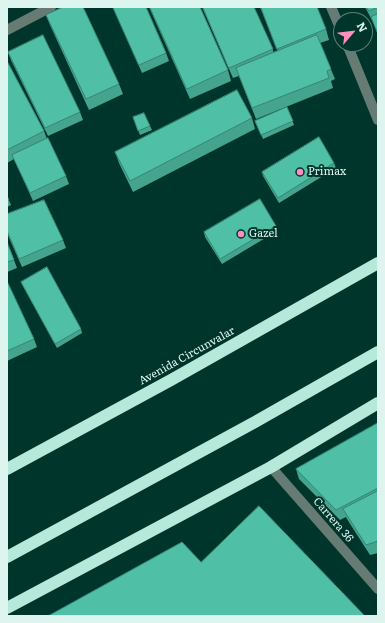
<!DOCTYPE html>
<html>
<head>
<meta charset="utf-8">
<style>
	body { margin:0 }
	#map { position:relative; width:385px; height:623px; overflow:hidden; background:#00352b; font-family:Literata,serif }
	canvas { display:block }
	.frame { position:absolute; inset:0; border:8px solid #ddf5ee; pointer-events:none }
	.north { position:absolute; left:333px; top:12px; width:40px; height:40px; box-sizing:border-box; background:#00352b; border:1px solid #588279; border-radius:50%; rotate:62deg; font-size:11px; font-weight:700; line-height:16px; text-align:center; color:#ddf5ee }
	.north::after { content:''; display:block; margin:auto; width:14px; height:18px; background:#fe8ebc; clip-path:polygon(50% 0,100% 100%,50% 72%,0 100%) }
</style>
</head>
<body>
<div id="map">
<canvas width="385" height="623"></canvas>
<div class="frame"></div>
<div class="north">N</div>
</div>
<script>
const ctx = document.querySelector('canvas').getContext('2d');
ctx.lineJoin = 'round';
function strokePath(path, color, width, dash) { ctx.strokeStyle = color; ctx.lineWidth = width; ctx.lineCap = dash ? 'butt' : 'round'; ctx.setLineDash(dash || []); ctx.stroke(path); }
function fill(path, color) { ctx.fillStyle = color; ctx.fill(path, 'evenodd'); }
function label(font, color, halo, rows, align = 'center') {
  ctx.font = font + ' Literata,serif'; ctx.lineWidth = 4; ctx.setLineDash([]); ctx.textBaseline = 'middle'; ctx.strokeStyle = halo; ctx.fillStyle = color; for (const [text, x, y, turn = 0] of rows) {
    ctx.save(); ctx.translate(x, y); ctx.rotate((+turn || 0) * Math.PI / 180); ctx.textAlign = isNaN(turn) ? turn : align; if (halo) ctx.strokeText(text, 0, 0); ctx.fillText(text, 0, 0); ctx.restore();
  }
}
const minor = new Path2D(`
	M331 7 341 30
	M7 30 51 7
	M347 44 378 120
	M271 467 378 589`);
const highway = new Path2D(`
	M7 469 171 380 378 263
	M7 557 255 422 378 352
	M7 608 271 467 378 403`);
const wall = new Path2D(`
	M113 7H146L166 53 169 61 142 73Z
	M149 7H200L228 70 231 81 190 99Z
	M202 7H254L274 53 278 51 260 7 326 29 329 40 320 43 335 79 331 81 333 88 256 119 239 76 233 78Z
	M365 7H378V35L373 22Z
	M46 15 119 84 123 94 89 110 50 25Z
	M8 52 80 112 83 120 48 136 11 60Z
	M7 61 44 131 47 139 66 176 69 184 33 201 14 159 7 163Z
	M287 107 294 125 263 139 255 121Z
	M133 117 150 126 152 130 140 135Z
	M252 118 255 129 133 192 119 163 115 152Z
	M334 163 336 168 279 203 263 176 262 172Z
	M7 196 11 205 7 207Z
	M7 214 63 240 66 248 22 267 7 233Z
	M276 226 277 231 222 264 205 237 204 232Z
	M7 242 17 268 7 272Z
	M7 281 34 339 37 347 7 361Z
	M21 282 81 329 82 333 57 348 23 286Z
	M378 423V553L370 555 347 519 346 517 340 520 299 479 296 469Z`);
const building = new Path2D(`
	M63 7H83L119 84 86 99 46 15Z
	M113 7H146L166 53 139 65Z
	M150 7H200L228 70 187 89Z
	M203 7H254L273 49 229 68Z
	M261 7H317L326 29 277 49Z
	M367 7H378L369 11Z
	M378 14V34L371 17Z
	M43 35 80 112 45 128 8 52Z
	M317 35 331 69 327 71 329 78 252 108 236 68Z
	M7 61 44 131 7 150Z
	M237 90 252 118 130 181 115 152Z
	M287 107 293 121 261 135 255 121Z
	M144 113 150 126 138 131 133 117Z
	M319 137 334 163 278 198 262 172Z
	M48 138 66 176 30 193 12 155Z
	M7 196 9 200 7 201Z
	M260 199 276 226 220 259 204 232Z
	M44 200 63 240 19 259 7 231V214Z
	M7 242 14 260 7 262Z
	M47 267 81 329 55 344 21 282Z
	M7 281 34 339 7 351Z
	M378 423V488L336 510 296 469Z
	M378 491V541L366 545 343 509Z
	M259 506 365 616H48L182 542 201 562Z`);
const markers = [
	[300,172,4,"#fe8ebc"],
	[241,234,4,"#fe8ebc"]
];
const poiNames = [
	["Primax",308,172],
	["Gazel",249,234]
];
const streetNames = [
	["Avenida Circunvalar",187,356,-29],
	["Carrera 36",333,520,49]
];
strokePath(minor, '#677b75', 10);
strokePath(highway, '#b7e9da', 12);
fill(wall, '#44a48e');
fill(building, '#4fbfa5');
strokePath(building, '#378674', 1);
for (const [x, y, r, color] of markers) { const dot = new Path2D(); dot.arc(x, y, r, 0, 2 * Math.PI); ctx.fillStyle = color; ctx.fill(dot); strokePath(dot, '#00352b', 1.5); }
label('11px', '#ddf5ee', '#00352b', poiNames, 'left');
label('11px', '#ddf5ee', '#00352b', streetNames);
</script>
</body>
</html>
